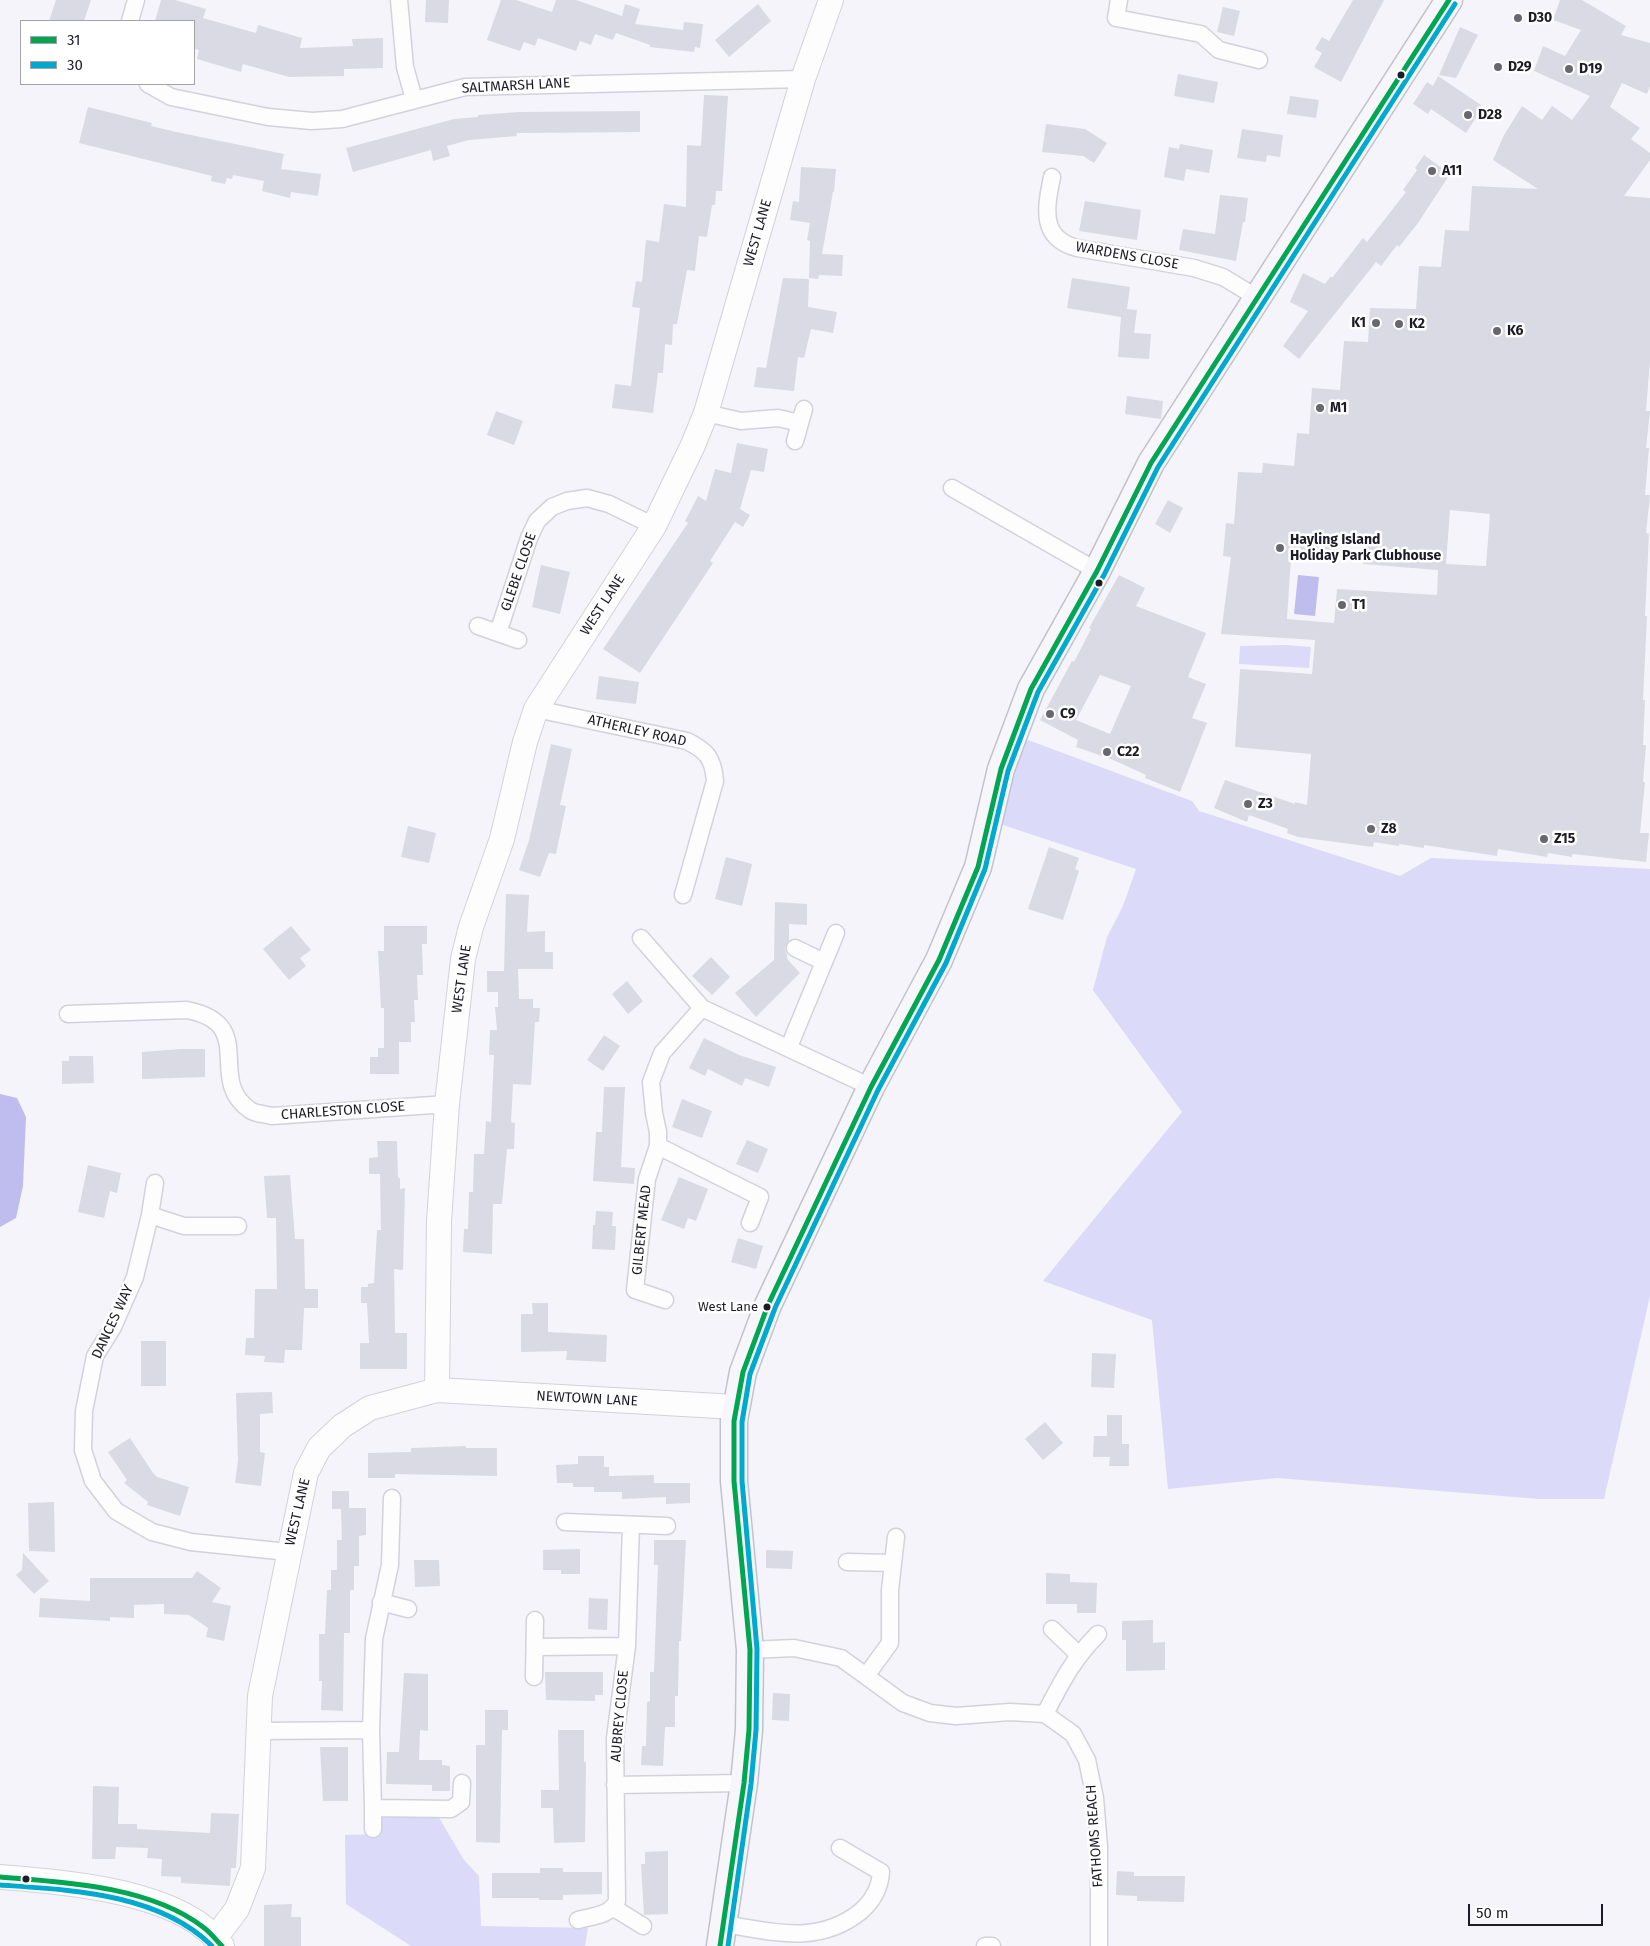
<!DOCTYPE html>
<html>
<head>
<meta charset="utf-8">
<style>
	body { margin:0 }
	#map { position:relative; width:1650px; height:1946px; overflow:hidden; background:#f4f4fa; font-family:"Fira Sans",sans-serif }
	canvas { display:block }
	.legend { position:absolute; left:20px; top:20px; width:175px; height:65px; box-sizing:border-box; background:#fff; border:1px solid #a4a4a9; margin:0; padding:6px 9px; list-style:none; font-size:15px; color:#1c1b27 }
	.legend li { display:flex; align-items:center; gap:10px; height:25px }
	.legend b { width:25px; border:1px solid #a4a4a9 }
	.scale { position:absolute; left:1468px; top:1904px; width:135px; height:22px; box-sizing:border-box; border:2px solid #1c1b27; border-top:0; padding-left:6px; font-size:15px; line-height:18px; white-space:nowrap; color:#1c1b27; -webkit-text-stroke:4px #fff; paint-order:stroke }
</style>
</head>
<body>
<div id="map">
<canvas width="1650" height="1946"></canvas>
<ul class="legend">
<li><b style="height:6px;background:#00a651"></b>31</li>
<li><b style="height:6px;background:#00a9ce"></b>30</li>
</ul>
<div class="scale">50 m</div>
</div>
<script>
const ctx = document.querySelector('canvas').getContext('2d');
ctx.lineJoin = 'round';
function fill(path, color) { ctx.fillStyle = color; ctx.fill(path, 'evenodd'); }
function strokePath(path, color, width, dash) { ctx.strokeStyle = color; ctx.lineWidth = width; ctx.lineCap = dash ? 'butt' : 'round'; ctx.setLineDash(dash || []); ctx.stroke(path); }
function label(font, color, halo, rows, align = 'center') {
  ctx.font = font + ' "Fira Sans",sans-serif'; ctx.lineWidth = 5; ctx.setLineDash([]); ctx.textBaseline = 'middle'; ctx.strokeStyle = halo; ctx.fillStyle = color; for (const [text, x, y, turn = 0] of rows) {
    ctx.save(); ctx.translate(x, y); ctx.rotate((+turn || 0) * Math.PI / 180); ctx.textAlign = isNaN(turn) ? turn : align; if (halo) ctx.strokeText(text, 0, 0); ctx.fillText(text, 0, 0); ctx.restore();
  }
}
const green = new Path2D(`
	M1285 645 1311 647 1309 668 1239 664 1240 646Z
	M1020 737 1192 801 1199 811 1400 876 1431 858 1650 869V1296L1604 1499H1540L1277 1478 1168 1489 1152 1320 1043 1281 1182 1112 1093 990 1107 937 1123 906 1136 869 1000 824Z
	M381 1816H438L464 1860 479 1876 481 1926 588 1928 585 1946H411L346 1904 345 1835 376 1834Z`);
const water = new Path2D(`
	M1298 575 1319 577 1315 616 1294 614Z
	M0 1094 17 1098 26 1117 23 1186 16 1218 0 1227Z`);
const building = new Path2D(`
	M56 0H91L84 21H49Z
	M161 0H175L206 9 203 18 256 33 258 25 302 38 300 48 353 46 352 39 383 38V68L344 69V76L289 77 243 64 241 72 197 59 199 50 194 49V21H155Z
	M426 0H449L448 23 425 22Z
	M501 0H516L552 12 556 0H576L622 16 625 4 640 9 635 24 683 30 684 22 703 24 700 48 695 47 694 52 650 47V45L616 33 613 40 595 34 591 45 580 41 576 51 538 38 535 46 524 42 520 51 487 40Z
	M1353 0H1384L1341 82 1314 67 1322 53 1315 49 1322 37 1329 41Z
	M1560 0H1582L1626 26 1621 35 1650 43V86L1647 94 1622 83 1610 107 1640 128 1631 139 1650 153V160L1624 196 1650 198V361L1646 411H1650L1646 448H1649L1645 495H1650L1646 533 1649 534 1645 616H1647L1643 700H1645L1643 745H1646L1643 782H1645L1640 833H1649L1646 862 1572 854V857L1548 853 1547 857 1498 849 1497 856 1424 845V848L1399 844V846L1374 842 1373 847 1298 837 1287 833 1288 829 1249 815 1247 822 1214 808 1225 780 1295 804V802L1307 805 1311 754 1235 747 1240 669 1312 674 1315 640 1221 634 1231 557 1223 556 1226 523 1234 524 1238 472 1262 473 1263 463 1294 466 1297 433 1309 434 1312 388 1340 390 1344 341 1368 342 1370 308 1416 309 1419 266 1441 267 1445 230 1469 231 1472 186 1538 189 1493 160 1504 135 1522 106 1542 120 1552 106 1572 120 1590 96 1534 71 1543 46 1565 56 1581 30 1553 20ZM1450 510 1490 514 1486 566 1446 564ZM1336 538 1366 540 1363 564 1438 570 1437 595 1337 589 1334 623 1287 619 1291 558 1334 561Z
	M758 4 771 21 729 57 715 40Z
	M1223 7 1240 11 1234 36 1217 32Z
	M1460 27 1478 35 1456 78 1439 75Z
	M1178 74 1218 82 1214 103 1174 96Z
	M1438 76 1481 105V110L1466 133 1431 109 1428 114 1413 104 1427 82 1433 86Z
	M704 95 728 96 722 191H716L715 205H712L707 237 699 236 695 271 687 270 677 324H673L672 345 665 344 663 373H658L653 413 612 408 615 384 631 386 640 308 632 307 636 281 642 282 646 240 659 242 664 204 686 207 687 145 701 146Z
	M1290 96 1319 100 1316 118 1287 114Z
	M88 107 152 123 151 126 176 132 284 154 281 169 321 174 318 196 291 192 290 198 262 191 264 181 233 175 232 179 227 178 225 184 211 181 212 176 79 143Z
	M640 111V132L516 133 517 136 469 140 447 146 450 156 433 161 431 150 353 172 346 148 454 119 478 117V115L519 112Z
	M1046 124 1085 129 1107 143 1094 163 1083 156 1042 152Z
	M1242 129 1283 135 1280 157 1267 155 1266 162 1237 158Z
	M1180 144 1213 150 1209 173 1186 169 1184 181 1164 177 1169 147 1179 149Z
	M1424 155 1450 174 1418 223 1399 247 1397 245 1381 266 1376 262 1299 359 1283 346 1308 311 1290 302 1303 273 1325 284 1331 276 1332 278 1363 238 1367 242 1406 192 1403 190 1417 170 1415 168Z
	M801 167 836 169 834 192H833L822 254 843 255 842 276 819 275 818 279 809 278 810 241 807 240 810 223 790 220 793 201 799 202Z
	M1220 195 1248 198 1245 222H1243L1236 261 1179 250 1183 229 1215 234Z
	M1085 201 1141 210 1137 240 1079 231Z
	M783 278 809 279 808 307 837 312 833 333 811 329 804 358 798 357 794 391 754 387 757 367 766 368Z
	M1072 278 1130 287 1127 309 1137 310 1134 333 1151 334 1149 359 1118 357 1121 317 1067 308Z
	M1127 396 1163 401 1161 419 1125 414Z
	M496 411 523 421 514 445 487 435Z
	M737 443 768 449 764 472 751 470 740 509 750 515 743 527 735 522 710 561 713 563 640 673 603 649 688 523 685 521 698 496 706 501 715 469 731 473Z
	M1168 500 1183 508 1170 533 1155 524Z
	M541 565 570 572 560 614 532 607Z
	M1119 575 1145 588 1136 606 1206 633 1188 677 1206 684 1192 718 1207 723 1180 792 1145 778 1146 775 1111 759 1076 747 1078 740 1040 720 1072 661 1074 662 1091 629 1089 628ZM1100 675 1131 686 1110 734 1076 720Z
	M599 676 639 682 636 704 596 699Z
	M551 744 572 749 560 805 566 806 556 854 549 853 540 877 519 870 529 840Z
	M408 826 436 833 429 863 401 857Z
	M1049 847 1079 858 1075 869 1079 871 1063 920 1028 909Z
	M726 857 752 864 742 906 715 899Z
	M506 894 529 895 527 932 545 931V952H553V969H518L519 999H533V1008H540L539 1022H535L531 1085 513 1084 511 1122 515 1123 514 1149H507L502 1204H493L492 1254 463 1252 464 1229H468L469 1192H473L474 1154H484L486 1121 491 1122 494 1055H489L490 1030H497L495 1007H498V992H487V971H504Z
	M775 902 807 904V925L789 924V940L785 948 788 960 800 973 756 1017 735 993 774 960Z
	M291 926 311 950 300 958 306 966 289 980 263 949Z
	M384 926H427V944H422L423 975H417L418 1000H414L415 1022H411V1042H399V1074H370V1057H378V1048H384V1008H381L378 951H384Z
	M711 957 730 977 712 995 692 976Z
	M627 981 643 1001 628 1014 612 994Z
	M604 1035 620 1046 603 1071 587 1060Z
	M704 1038 739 1055 776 1067 769 1087 745 1078 742 1086 708 1069 705 1076 689 1068Z
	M181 1049H205V1077L142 1079V1052Z
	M69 1056H93L94 1083 62 1084V1061H69Z
	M604 1087H625L621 1167 635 1168 634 1184 593 1181 596 1132H602Z
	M682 1099 712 1111 702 1138 672 1127Z
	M747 1140 768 1149 758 1173 736 1164Z
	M377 1141H397L398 1178H400V1189L405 1188 403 1270 394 1269 395 1333H407V1369H360V1343H369L367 1303H361V1287H368V1284L374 1283 377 1230H381L380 1174H369V1158L378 1157Z
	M88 1165 121 1173 117 1193 110 1191 104 1218 78 1212Z
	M290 1175 295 1239H304L305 1289H318V1308H304L302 1350H285L284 1363 264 1362 265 1356 245 1355 246 1338H254L255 1289H277L276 1218H267L264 1176Z
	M679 1177 708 1189 696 1221 688 1218 684 1229 661 1220Z
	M596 1211 613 1212 612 1226H616L615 1250 592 1249 593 1225H595Z
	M738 1238 763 1246 756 1269 731 1262Z
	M532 1303H548V1332L607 1335 606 1362 566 1360 567 1351 521 1352V1314H533Z
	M141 1341H166V1386H141Z
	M1092 1353 1116 1354 1114 1388 1091 1387Z
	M272 1392 273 1413 260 1414V1452L265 1453 261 1486 235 1483 238 1460 236 1393Z
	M1107 1415H1122V1444H1129V1466H1109L1110 1457H1093L1094 1436H1107Z
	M1045 1422 1063 1443 1043 1460 1025 1439Z
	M130 1438 153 1473 157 1477 189 1487 180 1516 147 1505 148 1502 124 1483 127 1480 108 1452Z
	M466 1446V1448H497V1476L395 1474V1478H368V1453L411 1452V1448Z
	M578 1456H604V1467H609V1476L654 1475V1483H690V1503L666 1504V1497L622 1499V1492H594V1487H573V1483H557L556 1465 578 1464Z
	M332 1491H349V1508H366V1535L359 1536V1566H354V1590H350V1633H344L343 1711 321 1710 322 1681H319V1634H325L327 1590H331V1570H337V1540H342L341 1509H332Z
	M54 1502 55 1552 29 1551 28 1503Z
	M654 1540H686L681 1641H679L678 1696H675V1727H665L663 1766 641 1765 642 1746H646L647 1702 650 1701V1672H654L658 1565H654Z
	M580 1549V1574H561V1570H543V1550Z
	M766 1550 793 1551 792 1569 766 1568Z
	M23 1553 49 1581 34 1594 16 1575 22 1570Z
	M414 1560H439L440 1586 415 1587Z
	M197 1571 221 1588 212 1602 231 1606 224 1641 206 1637 208 1628 189 1615 164 1614V1604L134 1605V1618L110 1617V1621L39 1617 40 1598 90 1601V1578H192Z
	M1046 1573 1070 1574V1582L1097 1583 1096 1613H1077V1604H1046Z
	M589 1598 608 1599 607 1630 588 1629Z
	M1153 1620V1643L1165 1642V1670L1126 1671V1640H1122V1621Z
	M545 1672H603V1695H595V1701L546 1700Z
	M404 1673 428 1674V1731L420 1730 419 1760H442V1765L450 1766V1791H432V1785L386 1784 387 1752H399Z
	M773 1693 790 1694 789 1721 772 1720Z
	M485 1710H508V1730H502L500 1843 476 1842V1745H485Z
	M558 1730H584V1762H586L585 1842 554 1843 553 1808H541V1790H559Z
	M320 1747H348V1801H323Z
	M93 1786 119 1787 118 1824H137V1829L210 1833 211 1813 239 1814 236 1868H231L230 1886 181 1883V1877L161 1876 162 1859 147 1858 148 1848 116 1847 115 1859H92Z
	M668 1851V1914L644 1915 641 1864H645V1852Z
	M540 1868H563V1872H602V1894L563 1895V1900H539V1898H492V1873H540Z
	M1117 1871 1134 1872V1876H1185L1184 1902 1137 1901V1896L1116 1895Z
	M292 1904 291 1917H301V1946H264V1905Z`);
const street = new Path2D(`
	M399 0 405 67 414 99
	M1119 0 1116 18 1201 34 1219 50 1259 60
	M130 21 136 0
	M148 84 171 97 268 117 312 121 342 119 465 87 803 79
	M1052 177C1046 207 1039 238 1077 248L1194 268 1223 277 1256 297
	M706 413 741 421 778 418 800 423
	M795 441 804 409
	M952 488 1097 571
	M478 626 518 640
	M498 633 529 538 537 521 552 507 567 501 587 498 609 504 654 526
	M536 709 687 741C707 751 713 758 715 781L683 895
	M641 938 702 1008 871 1087
	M795 948 824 962
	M68 1014 187 1010C259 1024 205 1079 250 1110 255 1114 265 1114 272 1116L447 1104
	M789 1047 836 933
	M658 1146 760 1197 750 1223
	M150 1215 155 1183
	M238 1226H184L150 1215 135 1277 113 1327 95 1356 84 1411 83 1450 93 1481 116 1511 152 1532 191 1542 288 1552
	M665 1300 635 1290 647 1179 658 1146V1132L654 1113 651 1082 662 1053 702 1008
	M392 1498 390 1565 374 1639 371 1730 373 1808 451 1809 461 1802 462 1783
	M565 1522 667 1526
	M847 1562 893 1563
	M381 1602 408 1609
	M1052 1629 1078 1654
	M535 1647 627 1646
	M750 1650 794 1648 841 1658 903 1703 930 1713 956 1716 1010 1712 1045 1714 1073 1734 1087 1760 1095 1798 1099 1847V1946
	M866 1676 890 1643V1590L896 1537
	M534 1677 535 1620
	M1045 1714C1061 1683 1073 1659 1098 1634
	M259 1731 371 1730
	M615 1785 744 1783
	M373 1808V1829
	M614 1908 643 1926
	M578 1920C592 1916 610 1916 617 1901L615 1738 627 1646 631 1526
	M723 1924C772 1931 817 1946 860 1912 873 1901 880 1888 881 1872L840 1848
	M985 1946H992`);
const secondary = new Path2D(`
	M437 1390 439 1221 447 1104 463 959 471 927 502 839 525 742 536 709 654 526 693 445 706 413 803 79 831 0
	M0 1877C63 1882 182 1890 222 1946
	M216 1937 237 1909 253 1868 260 1696 306 1473 319 1448 342 1426 370 1408 437 1390 736 1407`);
const primary = new Path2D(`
	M720 1946 744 1783 749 1730 750 1650 734 1481V1421L743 1372 768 1305 871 1087 939 960 978 867 1001 769 1031 689 1097 571 1151 463 1449 0`);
const bus1 = new Path2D(`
	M0 1877C64 1882 150 1886 203 1927 210 1932 216 1940 222 1946
	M720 1946 744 1783 749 1730 750 1650 734 1481V1421L743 1372 768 1305 871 1087 939 960 978 867 1001 769 1031 689 1097 571 1151 463 1449 0`);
const bus2 = new Path2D(`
	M0 1885C70 1890 159 1893 212 1946
	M728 1946 751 1784 756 1730 757 1649 742 1481V1422L750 1374 775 1308 878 1090 946 963 985 869 1008 771 1038 692 1104 575 1158 467 1455 4`);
const markers = [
	[1518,18,5,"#686771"],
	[1498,67,5,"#686771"],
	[1569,69,5,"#686771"],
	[1401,75,4.5,"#1c1b27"],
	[1468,115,5,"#686771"],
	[1432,171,5,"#686771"],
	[1376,323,5,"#686771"],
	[1399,324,5,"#686771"],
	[1497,331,5,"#686771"],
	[1320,408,5,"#686771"],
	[1280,548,5,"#686771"],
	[1099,583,4.5,"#1c1b27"],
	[1342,605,5,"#686771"],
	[1050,714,5,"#686771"],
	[1107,752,5,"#686771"],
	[1248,804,5,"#686771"],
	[1371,829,5,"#686771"],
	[1544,839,5,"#686771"],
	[767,1307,4.5,"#1c1b27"],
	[26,1879,4.5,"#1c1b27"]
];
const busNames = [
	["West Lane",758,1307]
];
const poiNames = [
	["D30",1528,18],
	["D29",1508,67],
	["D19",1579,69],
	["D28",1478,115],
	["A11",1442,171],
	["K1",1366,323,"right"],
	["K2",1409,324],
	["K6",1507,331],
	["M1",1330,408],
	["Hayling Island",1290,540],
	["Holiday Park Clubhouse",1290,556],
	["T1",1352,605],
	["C9",1060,714],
	["C22",1117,752],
	["Z3",1258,804],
	["Z8",1381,829],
	["Z15",1554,839]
];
const streetNames = [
	["SALTMARSH LANE",516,86,-3],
	["WEST LANE",758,233,-74],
	["WARDENS CLOSE",1127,256,10],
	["GLEBE CLOSE",519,572,-71],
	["WEST LANE",603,605,-57],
	["ATHERLEY ROAD",637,731,13],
	["WEST LANE",462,979,-82],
	["CHARLESTON CLOSE",343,1111,-4],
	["GILBERT MEAD",642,1230,-84],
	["DANCES WAY",113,1322,-65],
	["NEWTOWN LANE",587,1399,3],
	["WEST LANE",298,1512,-77],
	["AUBREY CLOSE",620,1716,-85],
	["FATHOMS REACH",1095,1836,-94]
];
fill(green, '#dbdaf9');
fill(water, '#bebded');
fill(building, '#dadae4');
strokePath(street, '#d2d2dc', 19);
strokePath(secondary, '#d2d2dc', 26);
strokePath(primary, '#c2c2cc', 29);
strokePath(street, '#fdfdfe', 16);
strokePath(secondary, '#fdfdfe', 24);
strokePath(primary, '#f6f6fb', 26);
strokePath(bus1, '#00a651', 5);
strokePath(bus2, '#00a9ce', 5);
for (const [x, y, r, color] of markers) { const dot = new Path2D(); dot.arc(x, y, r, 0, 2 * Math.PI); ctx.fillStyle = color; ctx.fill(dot); strokePath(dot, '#fff', 2); }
label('13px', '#1c1b27', '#fff', busNames, 'right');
label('bold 14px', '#1c1b27', '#fff', poiNames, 'left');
label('14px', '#1c1b27', '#fff', streetNames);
</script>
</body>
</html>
